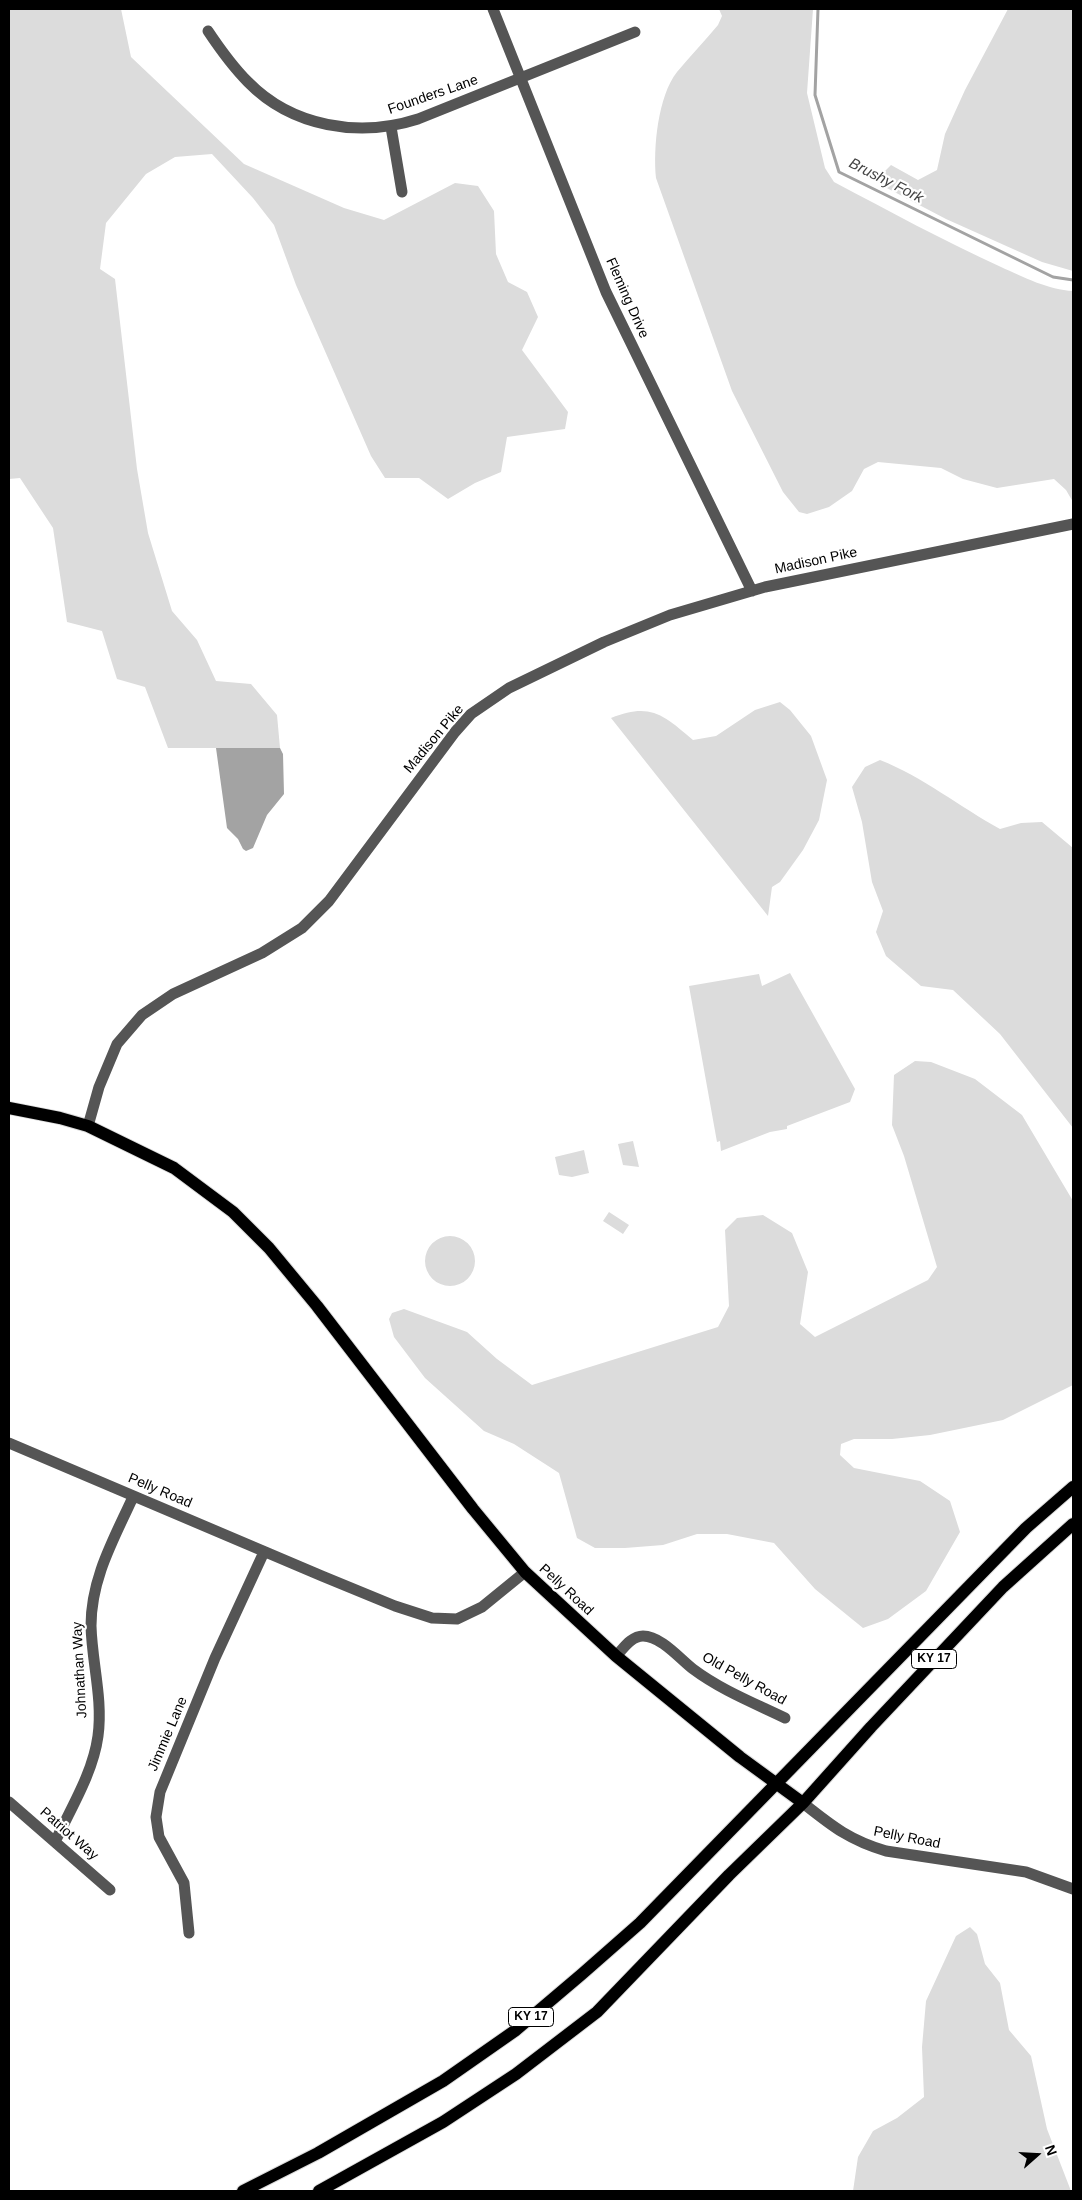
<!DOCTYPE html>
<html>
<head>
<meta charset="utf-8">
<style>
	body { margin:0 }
	#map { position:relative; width:1082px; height:2200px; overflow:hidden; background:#fff; font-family:Helvetica,sans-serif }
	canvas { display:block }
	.frame { position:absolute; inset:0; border:10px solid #000; pointer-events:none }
	.north { position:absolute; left:1012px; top:2130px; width:50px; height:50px; -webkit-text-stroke:4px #fff; paint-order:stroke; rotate:71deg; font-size:14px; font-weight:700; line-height:20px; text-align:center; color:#000 }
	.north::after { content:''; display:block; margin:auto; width:18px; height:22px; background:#000; clip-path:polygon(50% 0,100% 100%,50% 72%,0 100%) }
</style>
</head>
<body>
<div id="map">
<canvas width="1082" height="2200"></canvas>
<div class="frame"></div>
<div class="north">N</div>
</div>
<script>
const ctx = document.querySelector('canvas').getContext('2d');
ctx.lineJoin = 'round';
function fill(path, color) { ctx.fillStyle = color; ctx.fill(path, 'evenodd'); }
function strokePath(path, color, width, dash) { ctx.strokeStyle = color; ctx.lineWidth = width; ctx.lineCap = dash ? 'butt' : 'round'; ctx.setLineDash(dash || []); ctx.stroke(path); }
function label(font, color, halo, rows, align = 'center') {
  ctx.font = font + ' Helvetica,sans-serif'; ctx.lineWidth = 4.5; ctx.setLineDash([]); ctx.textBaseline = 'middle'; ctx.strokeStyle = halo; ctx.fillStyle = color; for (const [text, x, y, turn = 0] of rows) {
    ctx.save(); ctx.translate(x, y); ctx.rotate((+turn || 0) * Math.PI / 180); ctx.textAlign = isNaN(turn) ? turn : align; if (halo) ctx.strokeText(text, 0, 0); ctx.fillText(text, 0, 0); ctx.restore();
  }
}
const green = new Path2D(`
	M9 9H121L131 57 244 164 344 208 384 220 455 183 478 186 494 211 496 254 508 282 527 292 538 317 522 350 568 412 565 429 507 437 501 472 475 483 448 499 419 478H385L371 456 296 285 274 225 253 198 212 154 175 157 146 174 106 223 100 269 115 279 137 469 148 533 172 611 197 640 216 681 251 684 277 715 280 748H168L145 687 117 679 102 631 67 622 53 528 20 478 9 479Z
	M719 9H813L807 93 825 168 834 182C889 211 944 241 1001 267 1023 277 1049 290 1073 291V502L1066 490 1054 479 997 488 963 479 941 468 878 462 864 469 852 491 829 507 807 514 799 512 783 492 732 391 656 178C653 148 658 96 677 72 690 56 705 41 718 25L722 16Z
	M1008 9H1073V271L1042 262 946 219 883 186 879 177 891 165 918 180 937 170 945 134 965 90Z
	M780 702 790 710 811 736 827 780 819 820 803 850 780 882 772 887 768 916 611 718C650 702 664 715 693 740L716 736 755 710Z
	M880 760C923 777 960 807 1000 829L1021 823 1042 822 1073 848V1128L1000 1034 953 990 921 986 886 956 876 932 883 911 872 882 862 822 852 787 865 767Z
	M790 973 855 1089 850 1102 787 1126V1129L770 1132 721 1151 720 1141 717 1142 689 986 759 974 762 986Z
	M915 1061 931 1062 975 1079 1022 1115 1073 1201V1385L1003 1420 930 1435 892 1439H854L841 1444 840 1455 854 1468 920 1481 950 1501 960 1532 926 1591 888 1619 863 1628 815 1589 774 1543 727 1534H697L663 1545 625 1548H595L577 1538 559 1473 514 1444 484 1431 425 1378 394 1337 389 1319 392 1313 404 1309 467 1332 497 1359 532 1385 718 1327 729 1306 725 1230 737 1218 763 1215 792 1233 808 1272 800 1324 815 1337 928 1280 937 1267 904 1156 892 1125 894 1075Z
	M633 1141 639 1167 623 1165 618 1144Z
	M584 1150 589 1173 572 1177 559 1175 555 1157Z
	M609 1212 629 1225 623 1234 603 1221Z
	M425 1261a25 25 0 1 1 50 0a25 25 0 1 1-50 0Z
	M970 1927 977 1934 985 1964 1000 1983 1009 2030 1031 2056 1047 2129 1071 2191H853L858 2157 873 2131 897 2118 924 2097 922 2047 926 2001 956 1936Z`);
const water = new Path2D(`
	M216 748H280L283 754 284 794 267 815 253 848 246 851 243 849 238 839 227 828Z`);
const stream = new Path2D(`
	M818 9 815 95 839 172 1053 277 1073 280`);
const minor = new Path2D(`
	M493 9 606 292 752 591
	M208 31C220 49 232 66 248 82 292 127 359 138 418 119L635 32
	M391 127 402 192
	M88 1126 99 1087 117 1044 142 1015 173 994 262 953 302 928 329 901 455 732 471 714 509 688 604 642 670 615 765 587 1073 524
	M9 1443 322 1576 395 1606 432 1618 457 1619 482 1607 525 1572
	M616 1656C623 1649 631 1636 643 1636 661 1636 680 1659 693 1669 721 1690 754 1703 785 1718
	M9 1802 110 1890
	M803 1803C832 1826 849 1840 886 1851L1026 1872 1073 1889
	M55 1842C71 1808 93 1773 98 1736 103 1699 92 1663 91 1626 91 1578 114 1539 133 1497
	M189 1933 184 1883 159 1837 156 1817 160 1792 215 1658 264 1552`);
const major = new Path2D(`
	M9 1108 60 1118 88 1126 174 1168 233 1212 269 1248 317 1306 473 1509 525 1572 616 1656 740 1757 803 1803
	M243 2191 318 2153 443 2081 516 2030 582 1974 640 1923 1026 1528 1073 1487
	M319 2191 443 2122 516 2074 597 2012 729 1875 803 1803 871 1727 1003 1587 1073 1524`);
const shields = [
	[934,1659,45],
	[531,2017,45]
];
const shieldNames = [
	["KY 17",934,1659],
	["KY 17",531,2017]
];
const streetNames = [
	["Founders Lane",433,95,-19],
	["Fleming Drive",627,298,66],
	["Madison Pike",816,561,-12],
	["Madison Pike",434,739,-50],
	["Pelly Road",160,1491,23],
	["Pelly Road",566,1590,43],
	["Johnathan Way",80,1670,-93],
	["Old Pelly Road",744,1679,29],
	["Jimmie Lane",168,1734,-67],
	["Patriot Way",69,1834,41],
	["Pelly Road",907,1838,11]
];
const waterNames = [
	["Brushy Fork",886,181,27]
];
fill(green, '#dcdcdc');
fill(water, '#a3a3a3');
strokePath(stream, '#a3a3a3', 3);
strokePath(major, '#dbdbdb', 14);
strokePath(minor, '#555', 11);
strokePath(major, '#000', 12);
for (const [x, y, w] of shields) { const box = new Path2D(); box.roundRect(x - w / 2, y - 9.5, w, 19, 4); ctx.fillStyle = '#fff'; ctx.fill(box); strokePath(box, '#000', 1); }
label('bold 12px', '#000', null, shieldNames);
label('14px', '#000', '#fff', streetNames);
label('italic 15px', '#444', '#fff', waterNames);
</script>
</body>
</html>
